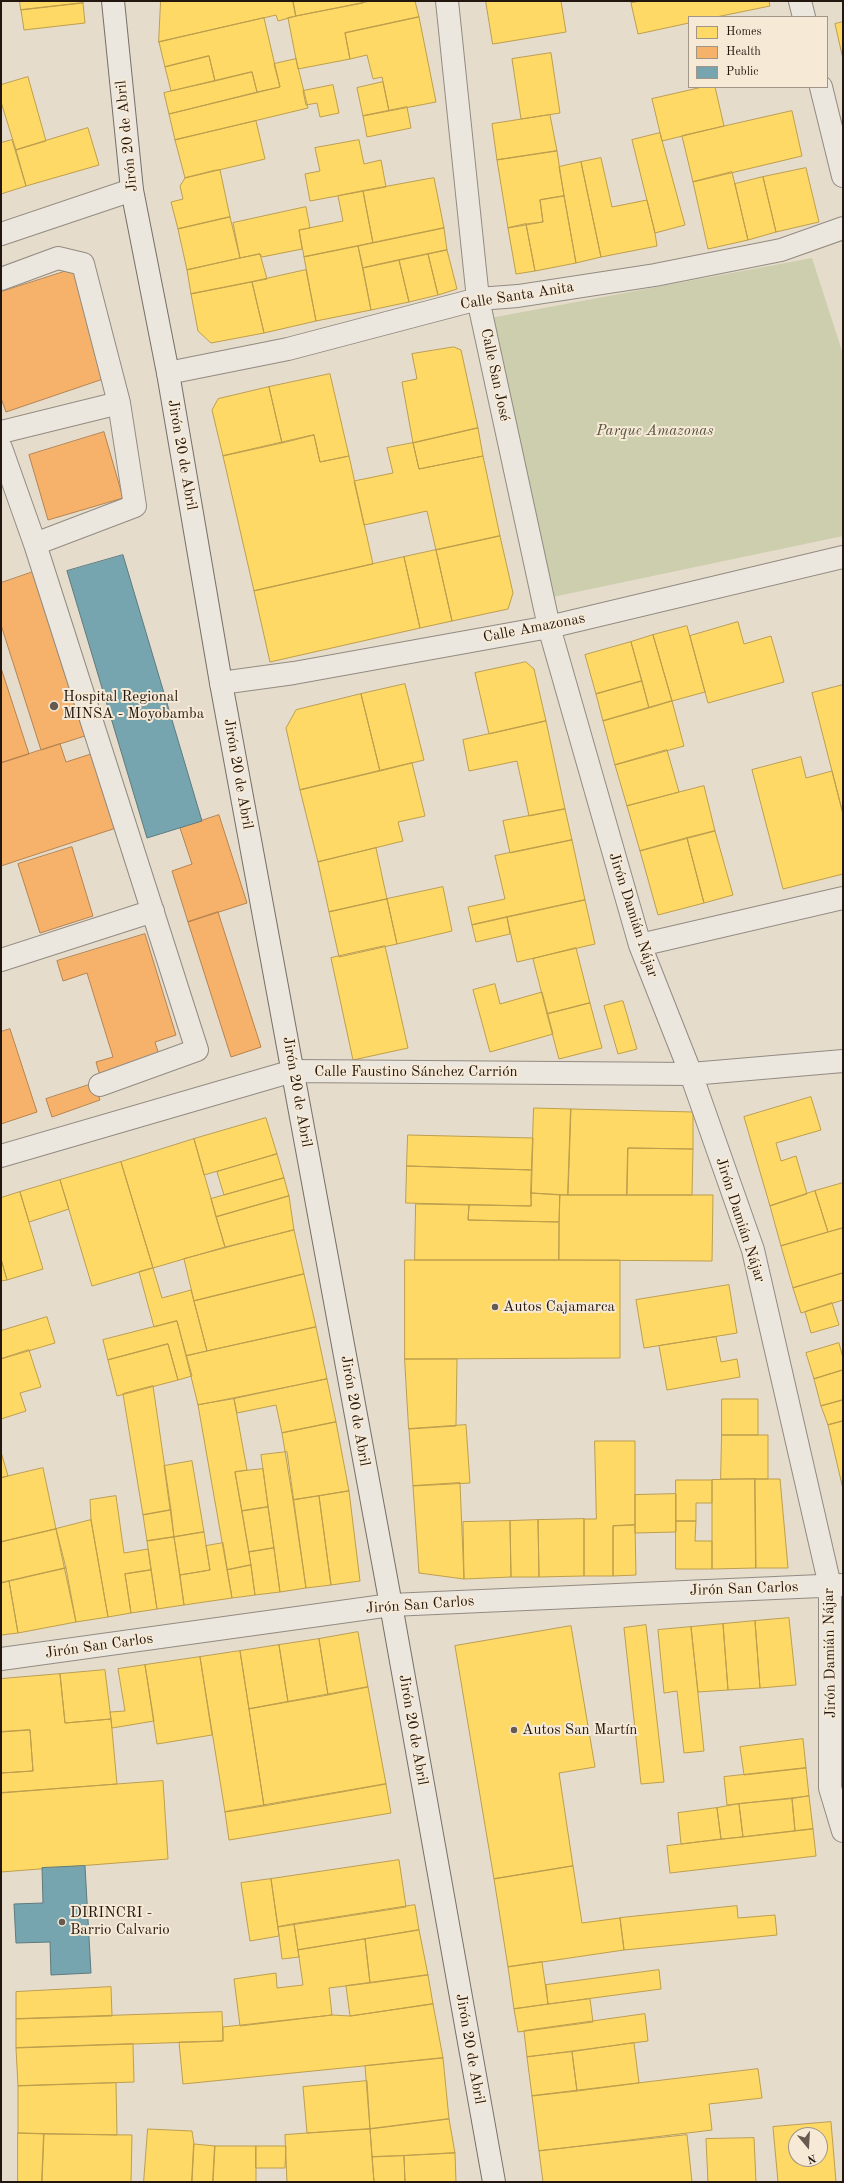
<!DOCTYPE html>
<html>
<head>
<meta charset="utf-8">
<style>
	body { margin:0 }
	#map { position:relative; width:844px; height:2183px; overflow:hidden; background:#e6dccc; font-family:"Old Standard TT",serif }
	canvas { display:block }
	.frame { position:absolute; inset:0; border:2px solid #22160f; pointer-events:none }
	.legend { position:absolute; left:688px; top:16px; width:140px; height:72px; box-sizing:border-box; background:#f6ead7; border:1px solid #a19587; margin:0; padding:5px 7px; list-style:none; font-size:12px; color:#22160f }
	.legend li { display:flex; align-items:center; gap:8px; height:20px }
	.legend b { width:20px; border:1px solid #a19587 }
	.north { position:absolute; left:788px; top:2127px; width:40px; height:40px; box-sizing:border-box; background:#f6ead7; border:1px solid #a19587; border-radius:50%; rotate:162deg; font-size:11px; font-weight:700; line-height:16px; text-align:center; color:#22160f }
	.north::after { content:''; display:block; margin:auto; width:14px; height:18px; background:#675b51; clip-path:polygon(50% 0,100% 100%,50% 72%,0 100%) }
</style>
</head>
<body>
<div id="map">
<canvas width="844" height="2183"></canvas>
<div class="frame"></div>
<ul class="legend">
<li><b style="height:11px;background:#ffd966"></b>Homes</li>
<li><b style="height:11px;background:#f6b26b"></b>Health</li>
<li><b style="height:11px;background:#76a5af"></b>Public</li>
</ul>
<div class="north">N</div>
</div>
<script>
const ctx = document.querySelector('canvas').getContext('2d');
ctx.lineJoin = 'round';
function fill(path, color) { ctx.fillStyle = color; ctx.fill(path, 'evenodd'); }
function strokePath(path, color, width, dash) { ctx.strokeStyle = color; ctx.lineWidth = width; ctx.lineCap = dash ? 'butt' : 'round'; ctx.setLineDash(dash || []); ctx.stroke(path); }
function label(font, color, halo, rows, align = 'center') {
  ctx.font = font + ' "Old Standard TT",serif'; ctx.lineWidth = 4; ctx.setLineDash([]); ctx.textBaseline = 'middle'; ctx.strokeStyle = halo; ctx.fillStyle = color; for (const [text, x, y, turn = 0] of rows) {
    ctx.save(); ctx.translate(x, y); ctx.rotate((+turn || 0) * Math.PI / 180); ctx.textAlign = isNaN(turn) ? turn : align; if (halo) ctx.strokeText(text, 0, 0); ctx.fillText(text, 0, 0); ctx.restore();
  }
}
const green = new Path2D(`
	M812 258 843 354V536L548 598 485 319Z`);
const homes = new Path2D(`
	M20 1H83V3L21 10Z
	M161 1H293L296 16 278 21 276 15 159 42Z
	M293 1H362L363 3 296 16Z
	M371 1H415L419 17 345 33 350 59 298 69 288 18Z
	M486 1H561L566 32 493 44Z
	M642 1H769L770 6 716 17H689V23L638 34 631 3Z
	M83 3 85 23 24 30 21 10Z
	M419 17 436 102 389 111 382 77 373 79 367 55 350 59 345 33Z
	M264 18 280 87 257 92 252 72 215 81 209 56 165 67 159 42Z
	M843 22V59L835 24Z
	M551 53 560 113 521 119 512 59Z
	M209 56 215 81 171 91 165 67Z
	M296 59 308 108 175 140 169 114 280 87 274 64Z
	M252 72 257 92 169 114 164 93Z
	M28 77 46 141 16 150 1 102V85Z
	M383 82 389 111 363 116 357 88Z
	M333 85 339 113 320 117 317 103 306 105 303 91Z
	M703 87H715L724 126 662 141 652 99Z
	M407 107 411 128 367 137 363 116Z
	M792 111 802 156 693 182 682 136Z
	M550 115 557 151 497 160 492 124Z
	M256 121 265 159 185 178 175 140Z
	M88 128 99 165 26 186 16 150Z
	M660 133 685 225 655 233 632 140Z
	M12 140 26 186 1 194V143Z
	M359 140 364 164 381 160 386 187 310 201 305 174 320 171 315 148Z
	M557 151 564 196 540 200 543 222 508 228 497 160Z
	M601 158 612 207 647 200 655 233 657 246 601 257 581 162Z
	M581 162 601 257 576 263 559 167Z
	M806 168 819 222 776 232 763 177Z
	M216 170H220L230 217 178 229 171 202 183 199 180 186 185 178Z
	M732 172 748 240 708 249 693 182Z
	M763 177 776 232 748 240 735 184Z
	M434 178 444 228 373 243 363 191Z
	M363 191 373 243 304 257 299 230 343 221 338 196Z
	M564 196 576 263 535 271 526 224 543 222 540 200Z
	M306 207 310 228 299 230 302 249 262 257 260 254 240 258 233 223Z
	M230 217 240 258 187 270 178 229Z
	M526 224 535 271 516 274 508 228Z
	M444 228 447 250 363 268 358 246Z
	M358 246 371 310 316 321 304 257Z
	M447 250 457 289 438 295 428 254Z
	M260 254 267 279 191 294 187 270Z
	M428 254 438 295 409 302 399 260Z
	M399 260 409 302 371 310 363 268Z
	M306 270 316 321 264 333 252 282Z
	M252 282 264 333 211 343 198 331 191 294Z
	M454 347 461 350 478 428 413 443 402 382 417 379 412 354Z
	M330 374 349 456 320 462 314 435 282 443 269 387Z
	M269 387 282 443 223 456 212 410 218 399Z
	M478 428 483 456 419 469 413 443Z
	M314 435 320 462 349 456 373 564 254 591 223 456Z
	M413 443 419 469 483 456 500 536 436 550 427 511 364 525 354 481 393 473 387 448Z
	M500 536 513 593 508 609 452 621 436 550Z
	M436 550 452 621 420 628 404 557Z
	M404 557 420 628 270 662 254 591Z
	M738 622 744 644 771 636 784 682 708 703 690 636Z
	M687 626 705 692 672 701 653 635Z
	M653 635 672 701 649 708 631 642Z
	M631 642 642 681 596 694 585 655Z
	M526 662 534 669 546 721 489 734 475 673Z
	M642 681 649 708 603 721 596 694Z
	M405 684 424 760 380 771 361 694Z
	M843 685V814L812 693Z
	M361 694 380 771 300 790 286 728 296 710Z
	M672 701 684 746 615 765 603 721Z
	M546 721 565 809 529 816 517 761 469 771 463 740Z
	M667 750 679 792 627 806 615 765Z
	M801 757 806 778 832 771 843 814V874L783 889 752 770Z
	M412 763 425 816 398 822 403 841 318 862 300 790Z
	M704 786 715 831 640 851 627 806Z
	M565 809 572 840 510 853 503 821Z
	M715 831 733 895 704 903 687 838Z
	M687 838 704 903 658 915 640 851Z
	M572 840 585 900 472 925 468 907 505 899 495 856Z
	M376 848 387 899 329 912 318 862Z
	M443 887 452 931 397 944 387 899Z
	M387 899 397 944 339 957 329 912Z
	M585 900 595 944 517 962 507 917Z
	M507 917 510 934 476 942 472 925Z
	M385 946 408 1048 353 1060 331 958Z
	M576 948 590 1003 547 1014 533 959Z
	M495 984 500 1004 542 992 553 1034 490 1052 473 990Z
	M621 1001H623L637 1049 618 1054 604 1006Z
	M590 1003 602 1048 559 1059 547 1014Z
	M811 1097 821 1130 776 1143 781 1161 796 1156 807 1194 770 1206 744 1117Z
	M534 1108 571 1109 568 1195 531 1193Z
	M571 1109 693 1112V1149L628 1148 627 1195H568Z
	M266 1118 277 1154 204 1175 194 1139Z
	M408 1135 533 1138 532 1170 407 1166Z
	M194 1139 225 1247 153 1268 121 1162Z
	M628 1148 693 1149 692 1195H627Z
	M277 1154 284 1178 224 1195 217 1172Z
	M121 1162 153 1268 92 1286 60 1180Z
	M407 1166 532 1170 531 1206 406 1203Z
	M284 1178 289 1196 216 1217 211 1199Z
	M60 1180 69 1209 29 1222 20 1192Z
	M843 1183V1228L828 1232 815 1191Z
	M815 1191 828 1232 781 1246 770 1206Z
	M20 1192 43 1269 7 1280 1 1259V1198Z
	M531 1193 560 1195 559 1222 468 1220 469 1205 531 1206Z
	M560 1195H713L712 1261 559 1260Z
	M289 1196 294 1230 225 1247 216 1217Z
	M416 1204 469 1205 468 1220 559 1222V1260H415Z
	M843 1228V1273L793 1288 781 1246Z
	M294 1230 304 1274 194 1301 184 1259Z
	M1 1259 7 1280 1 1281Z
	M405 1260H620V1358L405 1359Z
	M153 1268 162 1298 191 1290 207 1351 186 1356 177 1321 154 1327 139 1272Z
	M843 1273V1300L801 1313 793 1288Z
	M304 1274 316 1327 207 1351 194 1301Z
	M729 1285 737 1333 644 1348 636 1300Z
	M832 1303 839 1325 811 1333 805 1312Z
	M47 1317 55 1343 1 1359V1331Z
	M177 1321 192 1376 178 1380 168 1344 108 1360 103 1340Z
	M316 1327 327 1379 198 1405 186 1356Z
	M716 1337 721 1362 737 1359 740 1377 667 1390 659 1346Z
	M839 1343 843 1358V1370L814 1379 806 1353Z
	M168 1344 178 1380 117 1396 108 1360Z
	M29 1350 41 1387 20 1393 26 1411 1 1419V1359Z
	M405 1359H457L456 1426 409 1429Z
	M843 1370V1400L821 1406 814 1379Z
	M327 1379 336 1422 282 1433 276 1405 237 1413 234 1399Z
	M153 1386 171 1510 143 1515 123 1394Z
	M234 1399 247 1470 235 1472 251 1565 227 1570 198 1405Z
	M722 1399H758V1435H722Z
	M843 1400V1421L828 1425 821 1406Z
	M843 1421V1489L828 1425Z
	M336 1422 349 1491 293 1500 282 1433Z
	M466 1425 470 1483 413 1486 409 1429Z
	M722 1435H768V1479H721Z
	M595 1441H635V1525L613 1526V1576H584V1519H596Z
	M1 1452 8 1476 1 1478Z
	M287 1452 306 1588 280 1592 261 1455Z
	M192 1461 204 1532 174 1537 164 1466Z
	M43 1468 56 1529 1 1542V1478Z
	M263 1469 268 1507 242 1511 235 1472Z
	M755 1479 756 1568 712 1569V1480Z
	M755 1479H780L788 1568H756Z
	M676 1480H712V1503H696V1521H676Z
	M460 1483 464 1579 419 1573 413 1486Z
	M349 1491 360 1581 331 1585 319 1496Z
	M676 1494V1532L635 1533V1495Z
	M116 1496 124 1553 148 1549 151 1570 125 1574 131 1613 108 1617 91 1520 90 1500Z
	M319 1496 331 1585 306 1588 293 1500Z
	M268 1507 274 1548 249 1552 242 1511Z
	M171 1510 174 1537 147 1541 143 1515Z
	M584 1519V1576L539 1577 538 1520Z
	M91 1520 108 1617 76 1622 56 1529Z
	M538 1520 539 1577H511L510 1521Z
	M510 1521 511 1577 464 1579 463 1522Z
	M676 1521H696L695 1541H712V1569H676Z
	M635 1525 636 1575 613 1576V1526Z
	M56 1529 66 1568 1 1583V1542Z
	M204 1532 210 1570 180 1575 174 1537Z
	M174 1537 184 1605 157 1609 147 1541Z
	M223 1543 232 1598 184 1605 180 1575 210 1570 206 1546Z
	M274 1548 280 1592 255 1595 249 1552Z
	M251 1565 255 1595 232 1598 227 1570Z
	M66 1568 76 1622 18 1633 9 1581Z
	M151 1570 157 1609 131 1613 125 1574Z
	M9 1581 18 1633 1 1635V1583Z
	M789 1618 796 1685 760 1688 755 1621Z
	M755 1621 760 1688 728 1690 723 1624Z
	M723 1624 728 1690 698 1692 691 1627Z
	M646 1625 664 1782 641 1784 624 1628Z
	M571 1626 595 1767 559 1773 573 1866 494 1879 455 1646Z
	M691 1627 704 1751 684 1753 677 1691 664 1693 658 1630Z
	M358 1632 368 1687 328 1695 319 1639Z
	M319 1639 328 1695 288 1702 279 1645Z
	M279 1645 288 1702 249 1709 240 1651Z
	M240 1651 264 1806 225 1812 200 1657Z
	M200 1657 212 1735 157 1744 145 1665Z
	M145 1665 154 1721 112 1728 110 1712 125 1711 118 1669Z
	M105 1670 111 1719 65 1723 60 1674Z
	M60 1674 65 1723 111 1719 117 1784 1 1793V1773L33 1771 30 1730 1 1732V1679Z
	M368 1687 386 1784 264 1806 249 1709Z
	M30 1730 33 1771 1 1773V1732Z
	M803 1739 806 1768 744 1775 740 1747Z
	M806 1768 809 1796 727 1805 724 1777Z
	M163 1781 168 1859 1 1872V1793Z
	M386 1784 391 1813 229 1840 225 1812Z
	M809 1796 813 1829 795 1831 792 1799Z
	M792 1799 795 1831 743 1837 739 1804Z
	M739 1804 743 1837 721 1839 717 1808Z
	M717 1808 721 1839 681 1844 678 1813Z
	M813 1829 816 1856 670 1873 667 1846Z
	M399 1860 406 1907 278 1927 271 1879Z
	M573 1866 582 1923 620 1918 624 1950 508 1967 494 1879Z
	M271 1879 279 1936 250 1941 241 1883Z
	M415 1905 419 1930 298 1950 294 1924Z
	M737 1906 738 1918 775 1915 777 1935 624 1950 620 1918Z
	M294 1924 299 1957 282 1959 278 1927Z
	M419 1930 428 1975 370 1983 365 1939Z
	M365 1939 370 1983 329 1988 332 2015 240 2026 234 1979 276 1973 277 1988 303 1985 298 1950Z
	M542 1962 548 2004 514 2009 508 1967Z
	M659 1970 661 1989 548 2004 546 1985Z
	M428 1975 433 2004 350 2016 346 1986Z
	M111 1987 112 2016 16 2019V1992Z
	M590 1999 593 2022 518 2032 514 2009Z
	M433 2004 443 2058 183 2084 179 2042 223 2041V2027L332 2015 350 2016Z
	M222 2012 223 2041 16 2048V2019Z
	M645 2014 648 2041 527 2057 524 2031Z
	M634 2043 639 2083 577 2091 572 2052Z
	M133 2044 134 2082 18 2086 16 2048Z
	M572 2052 577 2091 532 2096 527 2057Z
	M443 2058 449 2119 370 2129 365 2066Z
	M758 2069 762 2098 709 2104 712 2130 539 2151 532 2096Z
	M367 2081 370 2129 307 2133 303 2087Z
	M116 2083 117 2135 18 2133V2086Z
	M449 2119 455 2153 372 2157 370 2129Z
	M831 2122 836 2182H778L773 2127ZM796 2135H820V2159H796Z
	M148 2129 192 2131 194 2144 192 2182H144Z
	M370 2129 374 2182H287L285 2135Z
	M18 2133 44 2134 42 2182H18Z
	M44 2134 132 2135 131 2182H42Z
	M687 2135 692 2182H543L539 2151Z
	M754 2138 756 2182H708L706 2139Z
	M194 2144 215 2146 213 2182H192Z
	M215 2146H256V2182H213Z
	M256 2146H286L285 2168H256Z
	M455 2153 456 2182H405L404 2156Z
	M404 2156 405 2182H374L372 2157Z`);
const health = new Path2D(`
	M73 269 109 377 6 412 1 398V292Z
	M104 432 123 498 48 520 29 455Z
	M36 571 88 735 41 750 1 625V583Z
	M1 668 29 754 1 763Z
	M60 744 66 762 91 754 116 828 1 866V763Z
	M219 815 247 903 188 922 172 871 192 864 180 828Z
	M72 847 93 916 40 933 18 864Z
	M218 912 261 1047 231 1057 188 922Z
	M145 934 176 1035 155 1042 160 1058 100 1076 96 1062 113 1057 87 973 63 981 57 961Z
	M10 1029 37 1112 1 1124V1032Z
	M95 1083 100 1100 52 1117 46 1099Z`);
const public = new Path2D(`
	M123 555 202 821 147 838 67 571Z
	M85 1866 91 1973 51 1975 50 1942 16 1943 14 1904 43 1903 42 1868Z`);
const pedestrian = new Path2D(`
	M1 279 58 258 83 264 119 403 135 506 35 544 197 1050 100 1085
	M1 432 119 403
	M1 448 35 544
	M1 960 153 911`);
const minor = new Path2D(`
	M447 1 478 299 549 627 640 945 691 1074 753 1250 830 1586V1788L843 1831
	M800 1 804 17
	M821 87 843 176
	M1 234 132 190
	M168 373 288 349 478 299 518 296 655 275 781 250 843 228
	M221 683 294 673 549 627 843 557
	M640 945 843 898
	M1 1156 293 1071 691 1074 843 1061
	M1 1659 391 1605 843 1585`);
const secondary = new Path2D(`
	M113 1 132 190 168 373 221 683 391 1605 494 2182`);
const markers = [
	[54,706,5,"#675b51"],
	[495,1307,4,"#675b51"],
	[514,1730,4,"#675b51"],
	[62,1922,4,"#675b51"]
];
const streetNames = [
	["Jirón 20 de Abril",127,136,-96],
	["Calle Santa Anita",517,296,-9],
	["Calle San José",495,375,78],
	["Jirón 20 de Abril",182,455,80],
	["Calle Amazonas",534,628,-11],
	["Jirón 20 de Abril",238,774,80],
	["Jirón Damián Nájar",633,915,72],
	["Calle Faustino Sánchez Carrión",416,1072],
	["Jirón 20 de Abril",297,1092,80],
	["Jirón Damián Nájar",740,1220,72],
	["Jirón 20 de Abril",355,1411,80],
	["Jirón San Carlos",744,1589,-2],
	["Jirón San Carlos",420,1605,-4],
	["Jirón San Carlos",99,1646,-8],
	["Jirón Damián Nájar",830,1653,-91],
	["Jirón 20 de Abril",413,1730,80],
	["Jirón 20 de Abril",470,2049,80]
];
const parkNames = [
	["Parque Amazonas",655,431]
];
const poiNames = [
	["Hospital Regional",63,697],
	["MINSA - Moyobamba",63,714],
	["Autos Cajamarca",503,1307],
	["Autos San Martín",522,1730],
	["DIRINCRI -",70,1913],
	["Barrio Calvario",70,1930]
];
fill(green, '#cdcead');
fill(homes, '#ffd966');
strokePath(homes, '#bd9e4c', 1);
fill(health, '#f6b26b');
strokePath(health, '#b6834f', 1);
fill(public, '#76a5af');
strokePath(public, '#5d7a7f', 1);
strokePath(pedestrian, '#928b81', 24);
strokePath(minor, '#928b81', 24);
strokePath(secondary, '#777067', 24);
strokePath(pedestrian, '#ebe6de', 22);
strokePath(minor, '#ebe6de', 22);
strokePath(secondary, '#ebe6de', 22);
for (const [x, y, r, color] of markers) { const dot = new Path2D(); dot.arc(x, y, r, 0, 2 * Math.PI); ctx.fillStyle = color; ctx.fill(dot); strokePath(dot, '#f6ead7', 1.5); }
label('15px', '#22160f', '#f6ead7', streetNames);
label('italic 15px', '#56523e', '#f6ead7', parkNames);
label('15px', '#22160f', '#f6ead7', poiNames, 'left');
</script>
</body>
</html>
